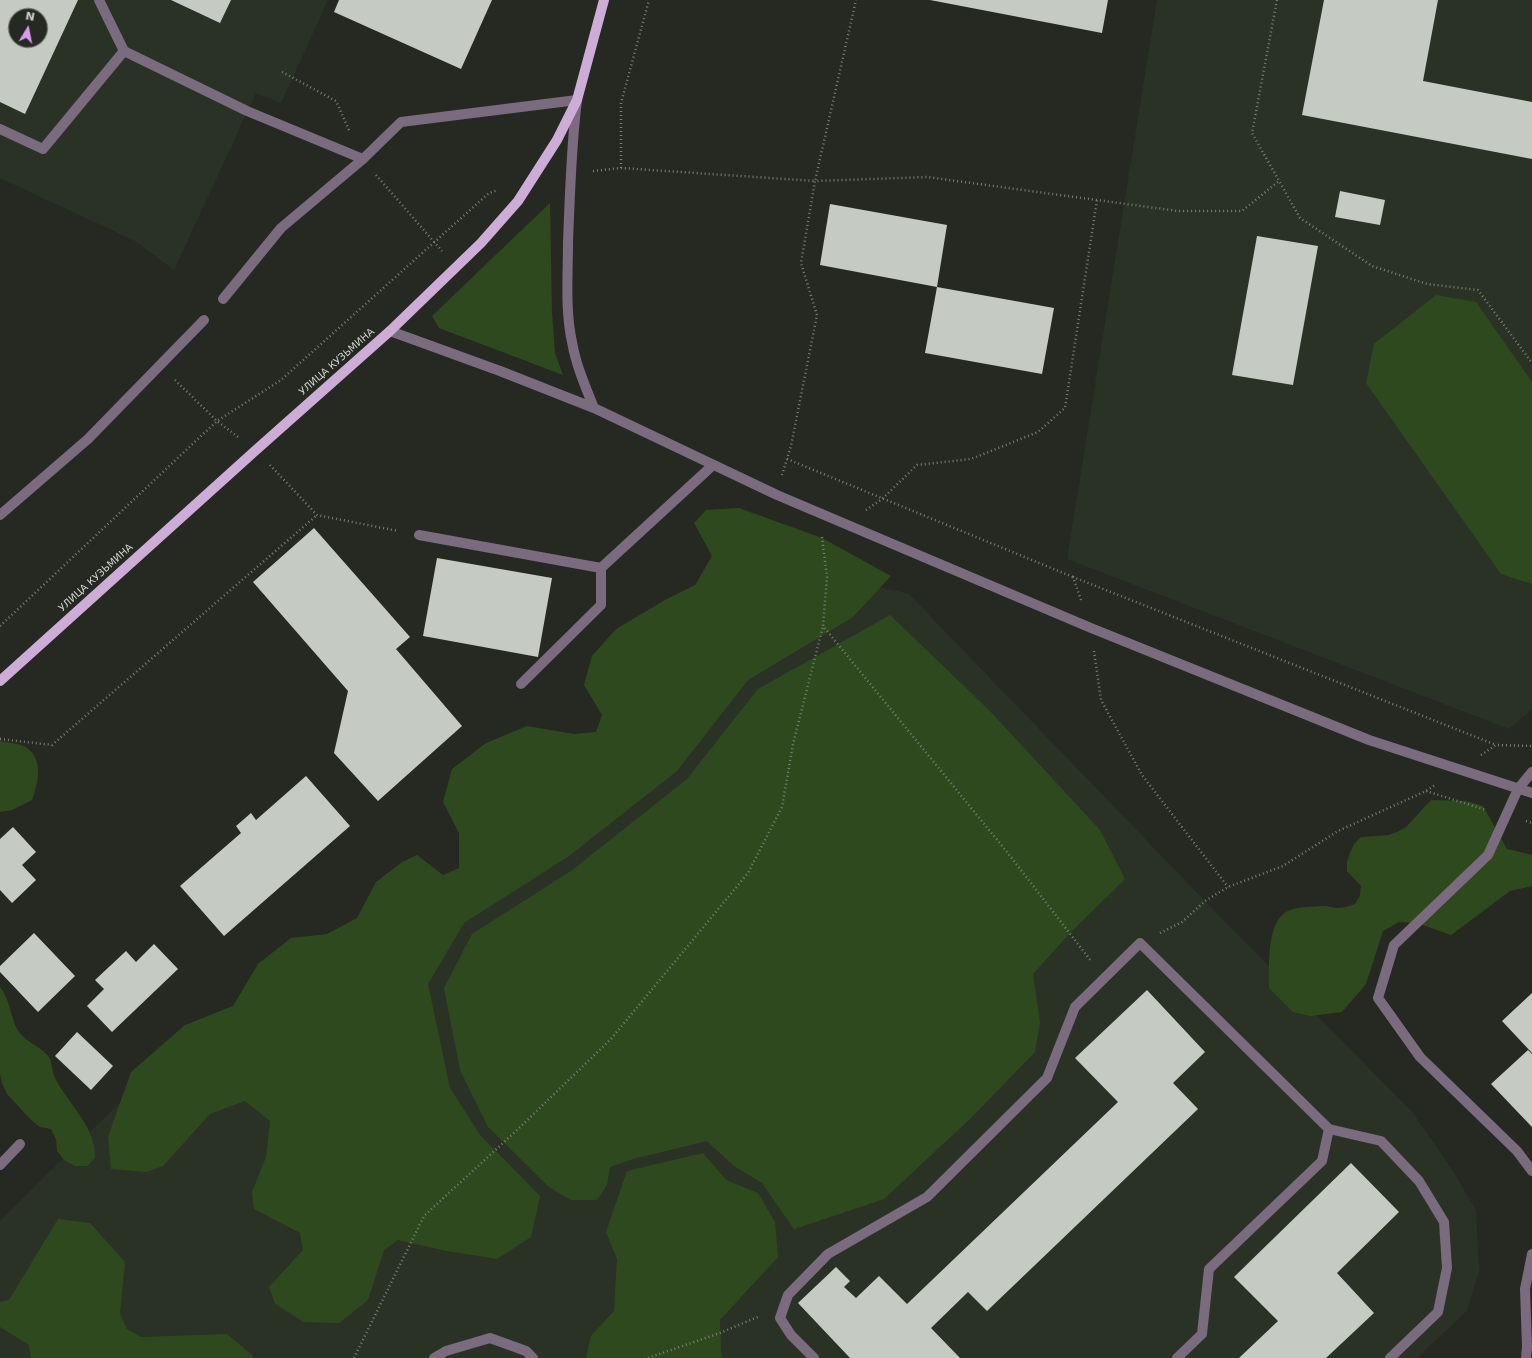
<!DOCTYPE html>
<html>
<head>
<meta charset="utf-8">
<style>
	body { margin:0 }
	#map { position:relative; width:1532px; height:1358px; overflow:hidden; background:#252922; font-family:"DejaVu Sans",sans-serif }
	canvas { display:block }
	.north { position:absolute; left:8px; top:8px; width:40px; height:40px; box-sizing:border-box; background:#252922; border:1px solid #696d67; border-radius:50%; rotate:10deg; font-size:11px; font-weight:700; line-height:16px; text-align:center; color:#d0d3ce }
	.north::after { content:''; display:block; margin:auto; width:14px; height:18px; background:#dd99f3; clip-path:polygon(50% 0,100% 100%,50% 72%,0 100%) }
</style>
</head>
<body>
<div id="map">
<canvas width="1532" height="1358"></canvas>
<div class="north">N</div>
</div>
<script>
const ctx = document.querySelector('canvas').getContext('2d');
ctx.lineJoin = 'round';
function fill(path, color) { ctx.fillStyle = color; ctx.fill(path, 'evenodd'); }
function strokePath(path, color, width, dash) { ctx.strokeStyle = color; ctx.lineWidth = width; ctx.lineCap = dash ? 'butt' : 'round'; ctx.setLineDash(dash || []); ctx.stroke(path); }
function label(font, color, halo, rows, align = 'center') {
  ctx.font = font + ' "DejaVu Sans",sans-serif'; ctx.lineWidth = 4; ctx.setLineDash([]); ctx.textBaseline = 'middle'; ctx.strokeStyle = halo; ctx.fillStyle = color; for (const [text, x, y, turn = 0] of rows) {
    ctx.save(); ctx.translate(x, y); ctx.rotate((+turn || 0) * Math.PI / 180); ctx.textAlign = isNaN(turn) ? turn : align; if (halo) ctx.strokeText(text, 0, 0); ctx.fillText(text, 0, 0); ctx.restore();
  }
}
const built = new Path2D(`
	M0 0H328L281 103 256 93 174 270 135 241 0 178ZM16 16H40V40H16Z
	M1157 0H1532V709L1509 729 1067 559Z
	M827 577 908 593 1205 901 1413 1113 1453 1171 1476 1210 1479 1271 1467 1311 1417 1358H0V1221L188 1035 353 981Z`);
const green = new Path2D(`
	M550 203 552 312 555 353 563 375 439 328 432 316Z
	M1436 295 1476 302 1532 382V584L1501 574 1366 383 1374 344Z
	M739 508 822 538 891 576 853 617 748 680 677 771 569 856 464 923 428 984 450 1088 480 1135 540 1196 531 1237 497 1259 447 1251 398 1240 384 1250 368 1300 339 1323 304 1322 275 1304 269 1287 303 1250 300 1233 254 1209 252 1192 266 1157 270 1121 245 1101 210 1114 163 1166 147 1172 111 1169 108 1137 131 1072 185 1025 233 1006 258 964 291 938 327 934 357 918 376 882 402 862 417 855 443 875 459 868V833L443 802 452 769 486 743 527 726 574 734 596 732 602 715 584 685 592 656 616 629 665 600 695 585 712 556 694 523 706 510Z
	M890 615 988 709 1100 830 1125 879 1070 933 1033 974 1040 1022 1035 1052 970 1119 884 1199 794 1229 762 1183 734 1166 707 1141 633 1159 610 1167 607 1185 597 1200H571L549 1187 488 1127 460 1070 444 988 472 934 571 871 687 779 758 689Z
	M0 741C8 743 20 743 27 748 44 760 38 784 32 800L12 810 0 812Z
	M1431 800 1466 801 1483 806 1507 849 1532 855V886L1510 891 1451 935 1417 923 1399 922 1383 931 1366 984 1342 1012 1310 1016 1293 1012 1269 988C1269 967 1266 921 1288 911 1298 906 1314 907 1325 906 1329 906 1333 908 1337 908 1344 908 1349 906 1355 904L1360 896 1361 886 1347 871V862L1350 853 1354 844 1361 837 1389 835 1397 832 1406 827Z
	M0 987C10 999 10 1015 17 1029 24 1042 41 1046 49 1057 52 1061 52 1073 56 1080 70 1106 96 1127 95 1158L87 1166H75L64 1160 57 1151 56 1139 51 1129 40 1127 31 1120 7 1094 2 1083 0 1074Z
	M703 1153 726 1180 758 1193 775 1222 778 1257 720 1320 721 1354 723 1358H586L591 1336 614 1311 617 1259 606 1232 627 1171Z
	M58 1219 90 1223 125 1262 120 1314 127 1329 141 1337 227 1334 253 1356V1358H31L29 1345 0 1327V1302L9 1300Z`);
const building = new Path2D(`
	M0 0H78L25 114 0 102ZM16 16H40V40H16Z
	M171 0H231L220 23Z
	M339 0H492L461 69 334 12Z
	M930 0H1108L1102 33Z
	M1324 0H1438L1423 81 1532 102V159L1302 115Z
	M1340 191 1385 200 1380 225 1335 217Z
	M830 204 947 225 937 287 820 265Z
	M1257 236 1318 246 1293 385 1232 375Z
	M937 287 1054 308 1042 374 925 353Z
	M314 528 410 637 396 649 462 726 378 801 334 753 348 691 253 582Z
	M437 558 552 578 538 657 423 636Z
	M306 776 350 826 224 936 180 886 241 833 236 826 251 813 256 820Z
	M13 827 36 852 22 865 36 880 12 903 0 890V839Z
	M34 933 75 976 38 1012 0 972V966Z
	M154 944 178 969 112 1032 87 1006 104 989 95 980 126 951 136 962Z
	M1147 990 1205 1052 1173 1083 1198 1109 987 1311 968 1292 931 1328 960 1358H850L798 1303 836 1267 850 1281 844 1287 856 1298 879 1276 907 1304 1118 1102 1075 1058Z
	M1532 993V1053L1502 1021Z
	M77 1032 113 1066 91 1090 55 1056Z
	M1528 1050 1532 1054V1127L1491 1084Z
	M1351 1163 1399 1212 1337 1273 1374 1313 1326 1358H1239L1278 1321 1234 1277Z`);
const path = new Path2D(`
	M1277 0 1252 133 1300 218 1372 266 1427 284 1478 290 1532 363
	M282 72 336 101 349 130
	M621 168V103L649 0
	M593 171 621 168 815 181 856 0
	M376 175 442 251
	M175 380 217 421 238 437
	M787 459 1073 577
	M270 465 317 515 398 531
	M782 475 791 446 817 315 801 263 815 181 927 177 1178 211H1242L1279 181
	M866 510 882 499 917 465 971 459 1038 432 1065 408 1097 200
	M822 537 827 577 823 626 1007 852 1091 961
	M1081 600 1073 577 1496 745
	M0 626 217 421 281 380 489 193 498 190
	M1094 651 1101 700 1142 775 1228 887
	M0 739 52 745 317 515
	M1481 755 1496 745 1532 746
	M1426 791 1486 810
	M1526 821 1532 823
	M1160 933 1182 922 1205 901 1228 887 1283 866 1338 831 1426 791 1435 785
	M354 1358 424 1216 516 1131 611 1039 748 873 782 807 793 744 823 626
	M648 1358 720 1333 760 1316`);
const minor = new Path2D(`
	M99 0 124 51 247 111 363 159
	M0 129 43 149 124 51
	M223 299 281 228 363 159 401 122 577 100C571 147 570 194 568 242 568 275 565 310 572 342 576 365 585 386 594 408
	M390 331 500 371 594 408 777 495 1091 628 1369 740 1532 793
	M0 515 88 439 204 320
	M419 535 601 568 713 465
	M521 684 601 605V568
	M1532 772 1518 789 1488 855 1394 945 1378 998 1420 1057 1517 1151 1532 1171
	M0 1165 20 1144
	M434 1358 446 1351 490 1338 526 1351 533 1358
	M814 1358 791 1335 780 1318 788 1295 828 1254 927 1197 1047 1078 1075 1007 1140 943 1329 1129 1381 1141 1419 1181 1444 1222 1447 1268 1438 1312 1390 1358
	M1177 1358 1202 1334 1209 1269 1322 1161 1329 1129
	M1526 1358 1527 1347 1525 1289 1532 1254`);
const major = new Path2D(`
	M0 681 256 450 390 331 481 243 518 201 557 140 577 100 604 0`);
const streetNames = [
	["УЛИЦА КУЗЬМИНА",337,362,-41],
	["УЛИЦА КУЗЬМИНА",96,578,-42]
];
fill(built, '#2a3225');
fill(green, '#2f491e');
fill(building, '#c5cbc2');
strokePath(path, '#7b7f79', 2.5, [1, 3]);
strokePath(minor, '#7a6b7f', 10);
strokePath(major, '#cdadd8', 10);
label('10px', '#d0d3ce', '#252922', streetNames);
</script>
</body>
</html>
